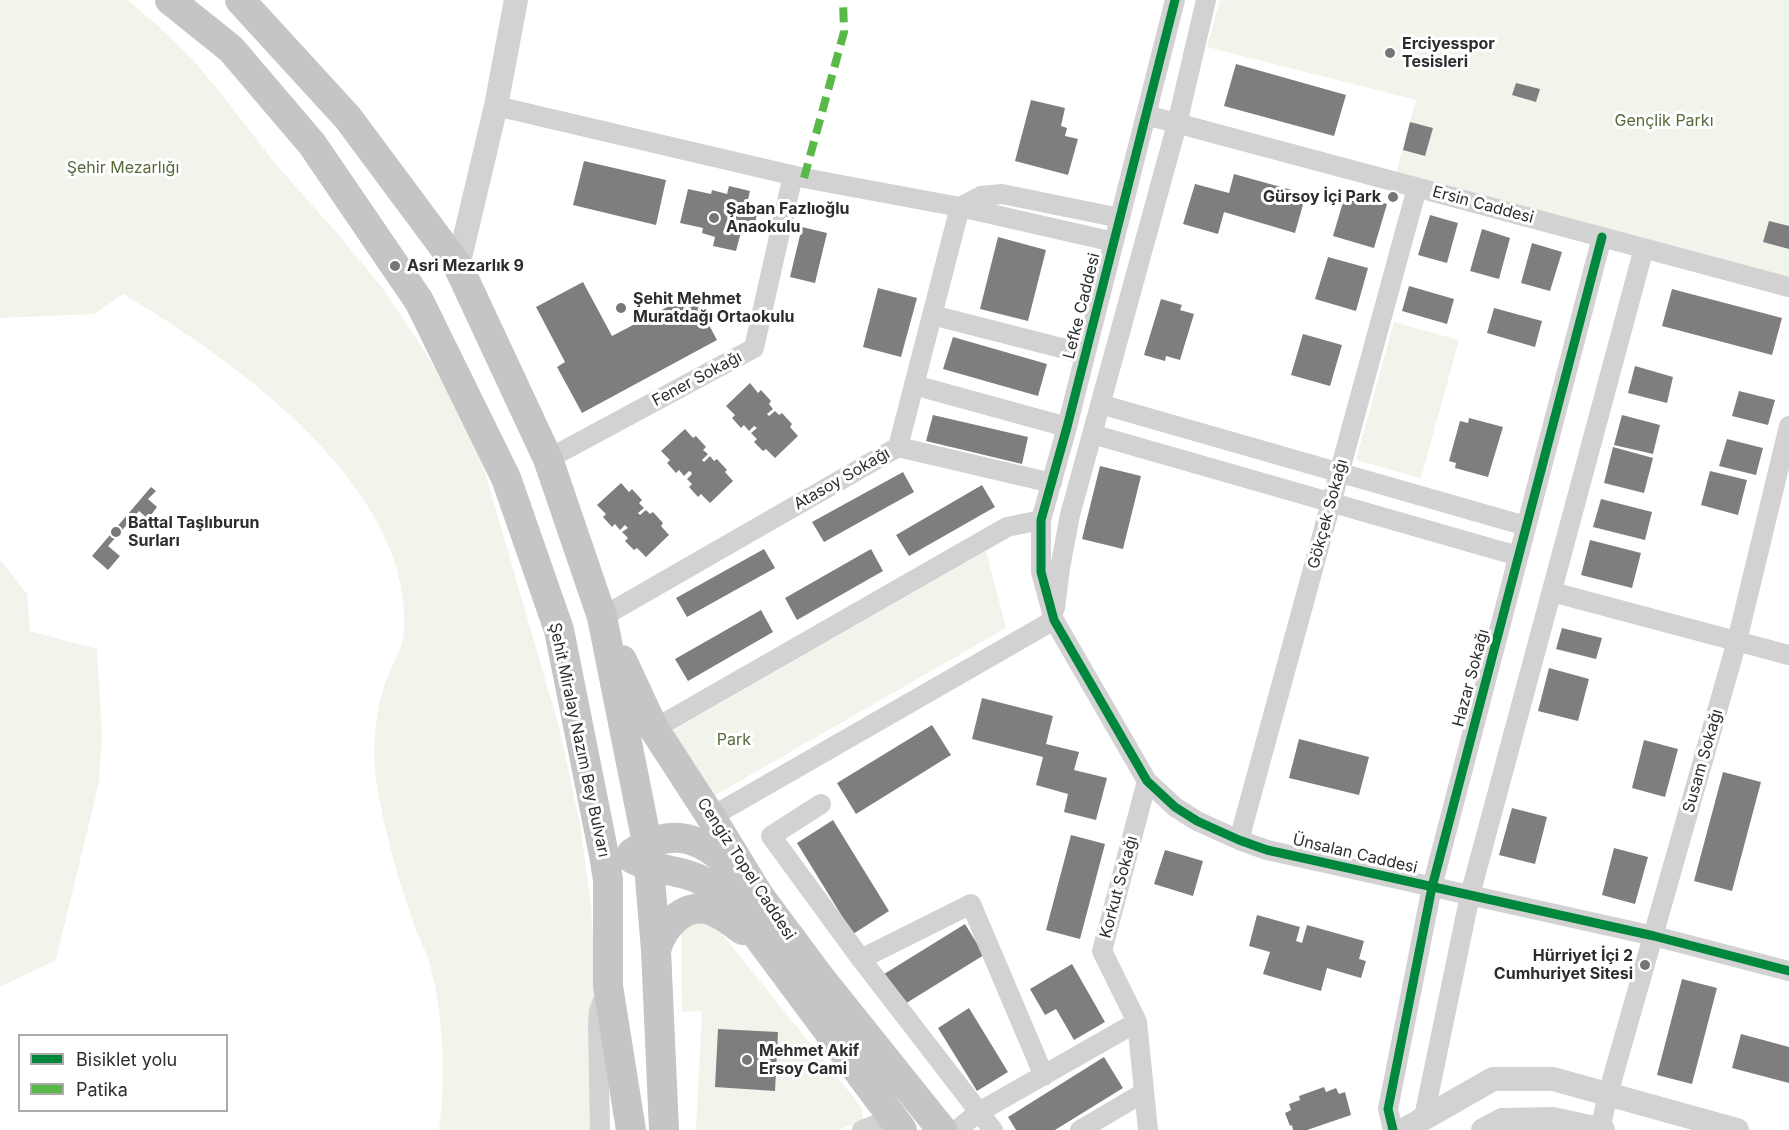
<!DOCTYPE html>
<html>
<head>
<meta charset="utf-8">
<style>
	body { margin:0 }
	#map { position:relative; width:1789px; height:1130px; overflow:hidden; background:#fff; font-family:Inter,sans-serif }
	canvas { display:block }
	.legend { position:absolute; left:18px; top:1034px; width:210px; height:78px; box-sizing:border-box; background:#fff; border:2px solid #ababab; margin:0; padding:8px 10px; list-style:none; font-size:18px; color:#2d2d2d }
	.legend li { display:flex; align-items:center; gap:12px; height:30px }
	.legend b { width:30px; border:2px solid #ababab }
</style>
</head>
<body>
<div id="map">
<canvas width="1789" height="1130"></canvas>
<ul class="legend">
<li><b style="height:8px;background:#00873e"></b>Bisiklet yolu</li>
<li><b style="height:8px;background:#58b947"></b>Patika</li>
</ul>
</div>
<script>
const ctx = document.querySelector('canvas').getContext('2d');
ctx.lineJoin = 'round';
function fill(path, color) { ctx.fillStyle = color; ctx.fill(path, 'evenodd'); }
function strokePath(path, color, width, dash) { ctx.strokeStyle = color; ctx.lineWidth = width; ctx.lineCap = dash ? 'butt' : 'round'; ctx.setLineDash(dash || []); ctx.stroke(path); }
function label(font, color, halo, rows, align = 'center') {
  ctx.font = font + ' Inter,sans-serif'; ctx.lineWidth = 6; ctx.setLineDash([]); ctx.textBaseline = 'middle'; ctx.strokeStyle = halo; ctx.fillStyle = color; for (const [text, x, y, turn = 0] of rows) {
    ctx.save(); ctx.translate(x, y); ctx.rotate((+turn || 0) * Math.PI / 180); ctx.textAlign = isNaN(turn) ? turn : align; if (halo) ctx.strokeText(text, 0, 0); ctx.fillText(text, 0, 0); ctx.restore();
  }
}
const green = new Path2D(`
	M0 0H128L166 33 192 59 216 87 278 167 337 233 384 290 425 352 446 388 482 462 559 727 580 824 591 906 597 1002 600 1130H439C446 1077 444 1017 430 965 426 949 417 935 412 919 398 879 387 839 379 797 371 758 373 718 386 681 394 660 403 650 404 626 410 484 232 359 123 294L94 314 0 318Z
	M1220 0H1789V279L1396 173 1416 100 1207 47Z
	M1394 322 1459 340 1421 478 1356 460Z
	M986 551 1006 628 691 809 653 742Z
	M0 560 27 594 30 631 97 649 102 736 99 782 56 960 0 987Z
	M692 921 707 922 719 930 862 1108 863 1119 858 1123 837 1130H696L702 1011 682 1012 681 928Z`);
const building = new Path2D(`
	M1236 64 1346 95 1334 136 1224 106Z
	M1516 83 1540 89 1536 102 1512 95Z
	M1031 100 1065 108 1061 126 1067 128 1065 136 1078 139 1068 175 1015 161Z
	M1410 122 1433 128 1425 156 1403 150Z
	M584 161 666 180 656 225 573 205Z
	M1234 174 1306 194 1295 233 1224 212 1218 234 1183 224 1195 184 1229 193Z
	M729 186 750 191 746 208 758 211 752 234 741 232 736 251 713 246 715 237 702 233 703 228 680 223 688 189 711 194 712 190 727 194Z
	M1346 192 1387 204 1374 248 1333 236Z
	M1430 215 1458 223 1447 263 1418 255Z
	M1769 221 1789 226V249L1763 242Z
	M802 227 827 233 815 283 790 277Z
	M1482 229 1510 238 1499 279 1470 271Z
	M998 237 1046 250 1028 321 980 309Z
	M1532 243 1562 252 1550 291 1521 283Z
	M1328 257 1368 268 1356 311 1315 299Z
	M583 282 612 336 675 303 676 306 690 299 688 296 692 293 717 340 582 413 557 367 565 362 536 307Z
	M1409 286 1454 299 1447 324 1402 311Z
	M878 288 917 298 901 357 863 347Z
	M1672 289 1782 318 1772 355 1662 326Z
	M1161 299 1182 305 1180 310 1194 314 1180 360 1166 356 1165 361 1144 355Z
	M1494 308 1542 321 1535 347 1487 333Z
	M1303 334 1342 345 1330 386 1291 375Z
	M953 337 1047 364 1038 396 943 369Z
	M1635 366 1673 377 1667 403 1628 393Z
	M750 383 758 393 761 390 771 401 769 404 773 409 767 414 769 416 775 411 779 415 782 413 792 424 790 427 798 436 775 458 766 449 763 451 754 442 757 439 751 433 757 428 754 426 749 431 744 425 741 428 732 418 735 415 726 406Z
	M1739 391 1775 400 1768 425 1732 416Z
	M933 415 1028 437 1022 464 926 441Z
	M1622 415 1660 425 1653 454 1614 445Z
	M1469 418 1503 427 1488 477 1455 468 1456 463 1449 461 1460 421 1468 423Z
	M685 429 693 438 696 436 706 447 703 450 708 454 702 460 704 462 710 456 714 461 717 459 727 470 725 472 733 481 710 503 701 494 698 497 689 487 692 484 687 479 692 474 691 472 689 471 684 476 679 470 676 473 667 463 670 460 661 451Z
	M1727 439 1763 448 1756 475 1719 466Z
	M1613 447 1653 458 1644 493 1604 483Z
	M1100 466 1141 476 1123 549 1082 539Z
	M1710 471 1747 480 1738 515 1701 505Z
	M903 472 914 492 824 542 812 522Z
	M621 483 629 492 632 489 642 500 639 503 644 508 638 513 640 515 646 510 650 514 653 512 663 523 661 526 669 535 646 557 637 548 634 550 625 541 628 538 622 532 628 528 625 525 620 530 615 524 612 527 603 517 606 514 597 505Z
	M982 485 995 507 909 556 896 535Z
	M151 487 156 491 148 499 157 507 148 519 139 511 108 546 120 556 108 570 92 556Z
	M1601 499 1652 512 1645 540 1593 527Z
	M1590 540 1641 553 1632 588 1581 575Z
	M764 549 775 568 687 617 676 598Z
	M871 549 883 571 797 620 785 598Z
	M761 610 773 632 688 681 675 659Z
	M1562 628 1602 638 1596 659 1556 649Z
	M1549 668 1589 679 1578 721 1538 711Z
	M982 698 1053 716 1046 744 1079 752 1074 770 1107 778 1096 820 1064 812 1068 794 1036 785 1043 757 972 739Z
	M932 725 951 755 856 814 837 783Z
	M1299 739 1369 757 1359 795 1289 778Z
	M1644 740 1678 749 1665 797 1632 788Z
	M1723 772 1761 782 1732 891 1694 881Z
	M1512 808 1547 817 1535 864 1499 855Z
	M833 820 889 911 853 934 797 843Z
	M1071 835 1105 844 1080 939 1046 930Z
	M1614 848 1648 857 1635 904 1602 895Z
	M1165 850 1203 861 1193 896 1154 884Z
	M1257 915 1300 927 1296 941 1302 943 1307 925 1364 941 1359 959 1366 961 1361 978 1327 968 1321 991 1263 974 1270 952 1249 946Z
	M965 924 984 955 900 1007 881 976Z
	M1072 964 1105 1022 1074 1040 1056 1009 1045 1015 1030 989Z
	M1682 979 1717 988 1692 1084 1657 1075Z
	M969 1008 1008 1072 977 1091 938 1028Z
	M718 1029 778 1032 775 1091 715 1087Z
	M1741 1034 1789 1047V1083L1732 1068Z
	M1104 1057 1123 1088 1055 1130H1016L1008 1117Z
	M1324 1087 1326 1092 1336 1088 1339 1094 1345 1092 1351 1115 1307 1130H1293L1292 1125 1290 1126 1285 1113 1291 1110 1289 1104 1300 1100 1299 1096Z`);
const minor = new Path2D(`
	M1175 0 1067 427 1041 520V572L1054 620 1147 781 1175 807 1197 821 1239 840 1267 850 1654 936 1789 971
	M496 106 804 178 960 207 1114 242
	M1146 115 1789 287
	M932 315 1085 354
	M914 385 1067 427
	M1100 404 1526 526
	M1092 434 1518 556
	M898 447 1052 483
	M548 459 754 348 793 175
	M1552 592 1789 655
	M1055 608 1060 568 1070 515 1177 124 1206 0
	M602 617 898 447 960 207 981 196 1002 194 1120 218
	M654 729 1007 527 1041 520
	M1147 781 1102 951 1137 1022 1148 1130
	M821 804 771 836 861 959 993 1130
	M711 817 1054 620
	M1239 840 1417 188
	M861 959 971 904 1044 1076
	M1424 1117 1470 895 1644 248
	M600 1130 598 1023 599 1011 605 995
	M862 1130 893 1118
	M957 1130 979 1112 1137 1022
	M1080 1130 1143 1093
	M1393 1130 1388 1109 1432 887 1602 237
	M1600 1130 1608 1094 1737 641 1789 426`);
const tertiary = new Path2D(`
	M458 266 496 106 516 0
	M1404 1130 1493 1079H1553L1737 1130
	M1483 1130 1502 1120 1553 1119 1603 1130`);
const primary = new Path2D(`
	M170 0 231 49 312 144 419 301 506 478 559 630 604 855 608 880V986L631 1130
	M240 0 348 118 458 266 548 459 602 617 647 843 656 950 664 1130
	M622 660 654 729 711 817 760 897 821 979 942 1130
	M632 853C674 825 704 838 736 872
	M633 859C652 869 668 869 688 875 706 880 719 892 733 903L902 1130
	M656 950C663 925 687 899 715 912 725 916 734 924 743 930`);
const quiet = new Path2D(`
	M804 178 844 32 843 0`);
const cycleway = new Path2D(`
	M1175 0 1067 427 1041 520V572L1054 620 1147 781 1175 807 1197 821 1239 840 1267 850 1654 936 1789 971
	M1393 1130 1388 1109 1432 887 1602 237`);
const markers = [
	[1390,53,6,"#767676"],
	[1393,197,6,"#767676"],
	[714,218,6,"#767676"],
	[395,266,6,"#767676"],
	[621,308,6,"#767676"],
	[116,532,6,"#767676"],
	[1645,965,6,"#767676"],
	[747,1060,6,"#767676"]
];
const poiNames = [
	["Erciyesspor",1402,44],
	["Tesisleri",1402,62],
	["Gürsoy İçi Park",1381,197,"right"],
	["Şaban Fazlıoğlu",726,209],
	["Anaokulu",726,227],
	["Asri Mezarlık 9",407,266],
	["Şehit Mehmet",633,299],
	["Muratdağı Ortaokulu",633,317],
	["Battal Taşlıburun",128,523],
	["Surları",128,541],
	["Hürriyet İçi 2",1633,956,"right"],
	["Cumhuriyet Sitesi",1633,974,"right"],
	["Mehmet Akif",759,1051],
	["Ersoy Cami",759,1069]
];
const parkNames = [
	["Gençlik Parkı",1664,121],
	["Şehir Mezarlığı",123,168],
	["Park",734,740]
];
const streetNames = [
	["Ersin Caddesi",1483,205,15],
	["Lefke Caddesi",1082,306,-76],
	["Fener Sokağı",697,379,-28],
	["Atasoy Sokağı",842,479,-30],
	["Gökçek Sokağı",1328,514,-75],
	["Hazar Sokağı",1471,678,-75],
	["Şehit Miralay Nazım Bey Bulvarı",579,740,78],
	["Susam Sokağı",1703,761,-74],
	["Ünsalan Caddesi",1355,854,13],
	["Cengiz Topel Caddesi",746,869,57],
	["Korkut Sokağı",1119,887,-75]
];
fill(green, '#f1f4eb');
fill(building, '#7e7e7e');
strokePath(minor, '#d2d2d2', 20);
strokePath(tertiary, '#d2d2d2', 24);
strokePath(primary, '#c5c5c5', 30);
strokePath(quiet, '#58b947', 8, [15, 8]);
strokePath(cycleway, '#00873e', 9);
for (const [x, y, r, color] of markers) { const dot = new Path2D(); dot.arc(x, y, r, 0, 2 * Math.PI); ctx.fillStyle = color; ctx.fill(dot); strokePath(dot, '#fff', 2); }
label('bold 16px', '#2d2d2d', '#fff', poiNames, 'left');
label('16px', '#56693a', '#fff', parkNames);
label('16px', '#2d2d2d', '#fff', streetNames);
</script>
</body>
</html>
